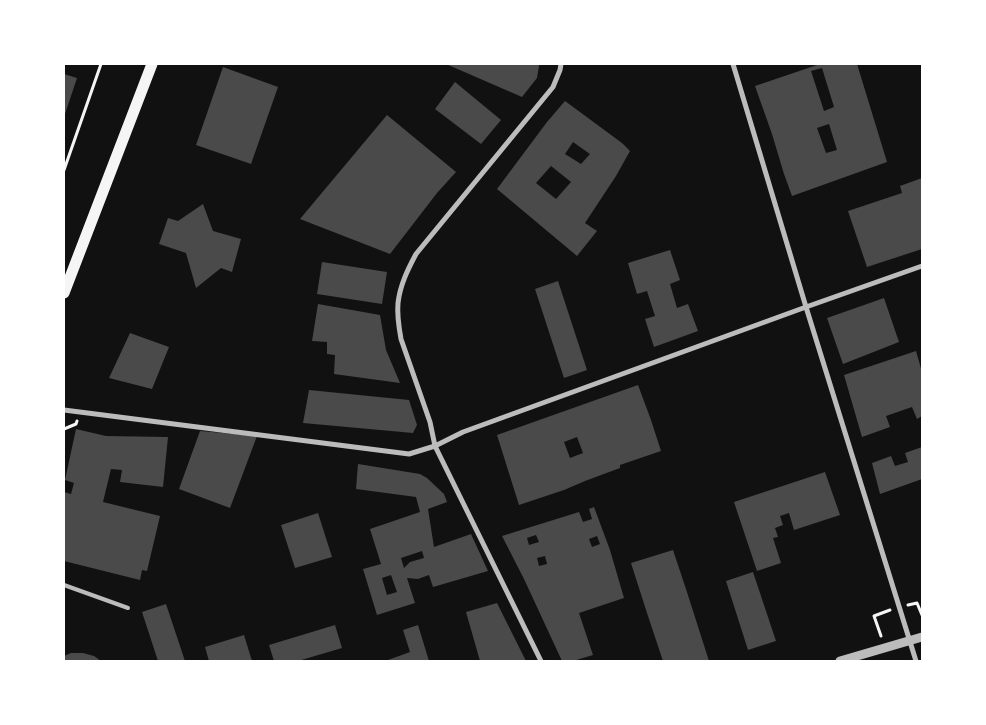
<!DOCTYPE html>
<html>
<head>
<meta charset="utf-8">
<style>
	body { margin:0 }
	#map { position:relative; width:986px; height:725px; overflow:hidden; background:#111; font-family:"Exo 2",sans-serif }
	canvas { display:block }
	.frame { position:absolute; inset:0; border:65px solid #fff; pointer-events:none }
</style>
</head>
<body>
<div id="map">
<canvas width="986" height="725"></canvas>
<div class="frame"></div>
</div>
<script>
const ctx = document.querySelector('canvas').getContext('2d');
ctx.lineJoin = 'round';
function fill(path, color) { ctx.fillStyle = color; ctx.fill(path, 'evenodd'); }
function strokePath(path, color, width, dash) { ctx.strokeStyle = color; ctx.lineWidth = width; ctx.lineCap = dash ? 'butt' : 'round'; ctx.setLineDash(dash || []); ctx.stroke(path); }
const building = new Path2D(`
	M446 64H539V66L537 78 522 97Z
	M820 64H857L887 162 792 196 784 174 772 134 755 86ZM822 68 834 107 824 111 811 71ZM829 124 837 150 826 153 817 128Z
	M223 67 278 87 251 164 196 145Z
	M64 74 77 78 64 117Z
	M455 82 501 120 481 144 435 109Z
	M565 101 622 143 630 151 616 176 585 223 597 231 577 256 497 189 547 122ZM573 142 590 154 581 164 565 154ZM551 166 571 182 556 199 536 183Z
	M387 115 456 172 437 193 390 254 300 219Z
	M922 178V249L867 267 848 211 902 193 900 186Z
	M203 204 213 231 241 239 232 272 221 268 196 288 186 253 159 244 168 218 178 221Z
	M670 250 680 280 670 284 677 308 688 304 698 331 654 347 645 319 655 316 647 291 637 294 628 263Z
	M322 262 387 272 382 304 317 294Z
	M558 281 587 370 564 378 535 289Z
	M884 298 899 342 843 364 827 318Z
	M318 304 380 315 386 350 400 383 334 374 335 355 327 354V342L312 341Z
	M130 333 169 347 152 389 109 378Z
	M916 351 922 372V416L917 419 912 407 886 416 890 427 862 437 844 375Z
	M638 385 651 420 661 451 620 465V468L585 481 564 490 519 505 497 435ZM577 437 583 453 570 458 564 442Z
	M309 390 409 400 417 425 413 433 303 423Z
	M76 429 106 436 168 437 163 487 120 482 122 470 111 469 103 502 160 516 147 571 142 570 140 580 64 561V492L71 494 74 483 65 480Z
	M200 431 257 436 230 508 179 489Z
	M922 447V479L880 494 872 463 891 456 895 466 908 462 905 453Z
	M358 464 420 474 427 478 444 494 447 502 428 509 434 547 471 534 488 571 433 587 429 575 418 579 407 578 415 603 377 615 363 569 381 564 370 529 420 512 416 497 356 489ZM422 551 424 558 410 562 404 568 401 558ZM391 575 397 592 387 595 382 578Z
	M825 472 840 515 794 530 789 513 780 516 783 525 775 528 778 537 773 538 781 563 757 571 734 502Z
	M594 507 610 550 624 598 579 613 593 655 573 661H562L524 579 502 536 579 512 583 522 592 519 589 509ZM536 535 539 542 529 545 527 538ZM597 536 600 544 592 547 589 539ZM545 556 547 564 539 566 537 558Z
	M318 513 332 557 295 568 281 525Z
	M673 550 686 589 709 661H663L647 613 631 563Z
	M753 572 776 641 748 650 726 581Z
	M497 603 526 661H480L466 612Z
	M166 604 185 661H158L142 612Z
	M335 625 342 648 298 661H274L269 645Z
	M418 625 429 661H389L388 660 410 652 403 630Z
	M244 635 252 661H209L205 647Z
	M71 653H83L94 656 101 661H64V656Z`);
const path = new Path2D(`
	M64 170 101 64
	M64 429 76 424 77 421
	M908 605 917 603 922 615
	M881 636 874 616 890 610`);
const service = new Path2D(`
	M64 585 128 608`);
const minor = new Path2D(`
	M733 64 806 307 916 661
	M64 410 409 454 435 446 463 432 806 307 922 266
	M541 661 435 446 430 422 401 339C399 328 397 314 398 303 400 285 408 269 416 254L553 87 560 70 561 64`);
const tertiary = new Path2D(`
	M840 661 922 637`);
const primary = new Path2D(`
	M64 293 152 64`);
fill(building, '#4a4a4a');
strokePath(path, '#f5f5f5', 3);
strokePath(service, '#bcbcbc', 4);
strokePath(minor, '#bcbcbc', 5);
strokePath(tertiary, '#bcbcbc', 9);
strokePath(primary, '#f5f5f5', 11);
</script>
</body>
</html>
